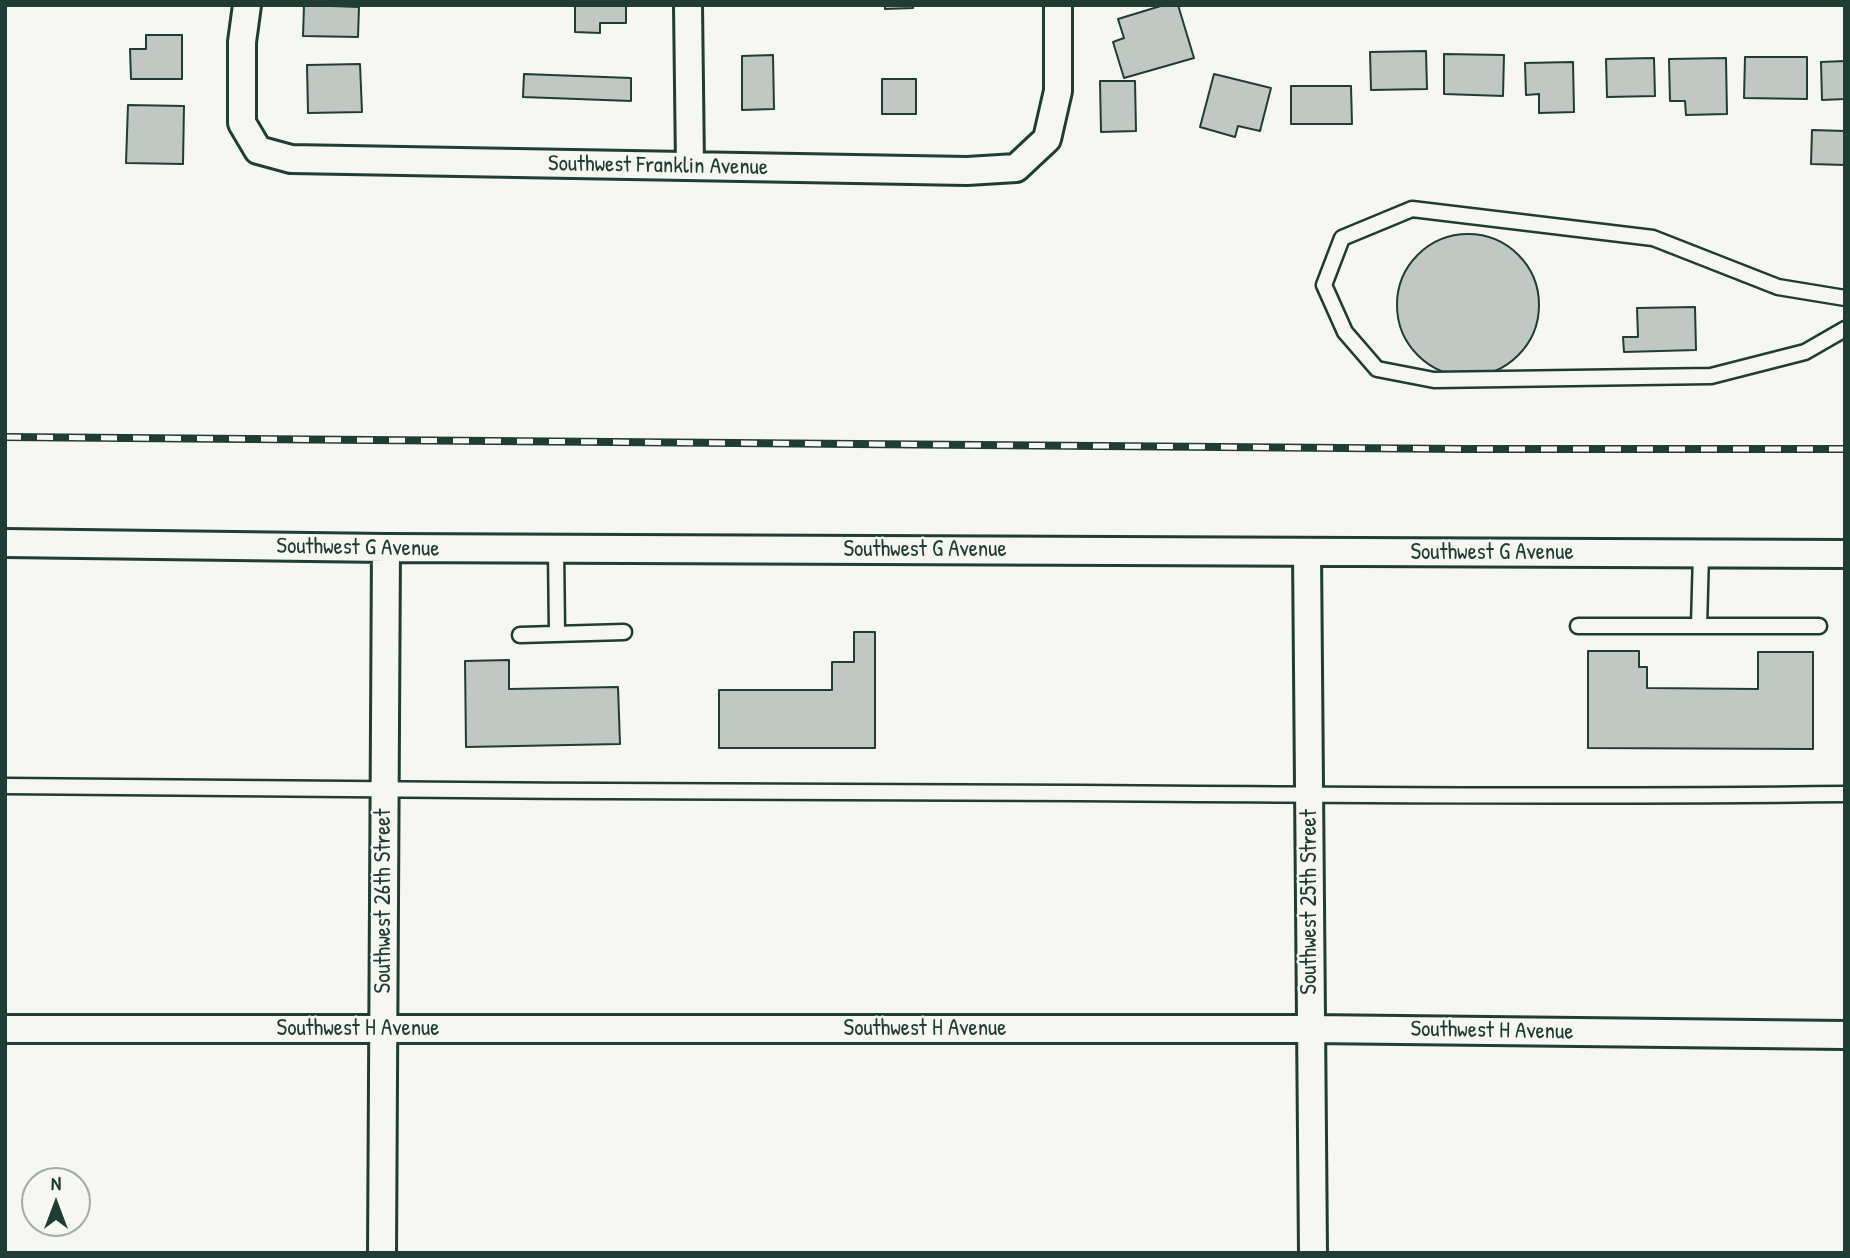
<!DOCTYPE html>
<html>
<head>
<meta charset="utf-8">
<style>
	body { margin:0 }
	#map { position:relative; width:1850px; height:1258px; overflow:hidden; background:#f6f6f2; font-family:"Patrick Hand",sans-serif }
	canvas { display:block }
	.frame { position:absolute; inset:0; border:7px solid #1f3d34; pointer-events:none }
	.north { position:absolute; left:21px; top:1167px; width:70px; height:70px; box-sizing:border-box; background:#f6f6f2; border:2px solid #a0aca6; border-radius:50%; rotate:0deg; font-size:19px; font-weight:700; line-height:28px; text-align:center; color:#1f3d34 }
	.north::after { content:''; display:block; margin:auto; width:24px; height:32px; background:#1f3d34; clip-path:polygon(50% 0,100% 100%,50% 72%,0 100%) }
</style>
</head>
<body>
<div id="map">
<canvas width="1850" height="1258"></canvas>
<div class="frame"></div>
<div class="north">N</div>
</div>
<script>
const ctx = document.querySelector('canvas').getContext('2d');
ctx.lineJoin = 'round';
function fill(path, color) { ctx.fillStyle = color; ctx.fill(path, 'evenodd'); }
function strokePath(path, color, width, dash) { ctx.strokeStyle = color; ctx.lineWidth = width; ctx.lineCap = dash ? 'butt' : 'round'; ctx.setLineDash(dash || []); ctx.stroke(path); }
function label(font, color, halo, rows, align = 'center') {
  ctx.font = font + ' "Patrick Hand",sans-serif'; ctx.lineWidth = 5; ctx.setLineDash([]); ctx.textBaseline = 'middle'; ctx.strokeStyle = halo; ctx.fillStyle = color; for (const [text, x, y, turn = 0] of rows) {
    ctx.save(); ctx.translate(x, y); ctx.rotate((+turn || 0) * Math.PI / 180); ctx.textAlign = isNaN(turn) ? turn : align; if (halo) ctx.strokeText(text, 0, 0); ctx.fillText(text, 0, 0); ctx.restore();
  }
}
const building = new Path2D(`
	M304 5 359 7 358 37 303 36Z
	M575 5H626V23H600V33L575 32Z
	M885 5H913V8L885 9Z
	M1164 5H1178L1194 58 1124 78 1113 42 1124 38 1118 19Z
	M146 35H182V79H131L130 49H146Z
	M1426 51 1427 89 1371 90 1370 52Z
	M1444 54 1504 55 1503 96 1444 94Z
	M773 55 774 109 742 110V56Z
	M1745 57H1807V99L1744 98Z
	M1654 58 1655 96 1607 97 1606 59Z
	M1726 58 1727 114 1686 115 1685 101H1670L1669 59Z
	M1845 61V99L1822 100 1821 62Z
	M1573 62 1574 112 1539 113V94L1526 95 1525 63Z
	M360 64 362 112 308 113 307 65Z
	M524 74 631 78V101L523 97Z
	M1214 74 1271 88 1260 131 1238 126 1235 137 1200 127Z
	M882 79H916V114H882Z
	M1100 81H1135L1136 131 1101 132Z
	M1291 86H1351L1352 124H1291Z
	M128 105 184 106 183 164 126 163Z
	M1812 130 1845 131V165L1811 164Z
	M1397 305a71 71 0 1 1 142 0a71 71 0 1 1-142 0Z
	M1695 307 1696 350 1624 352 1623 337H1638L1637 308Z
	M854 632H875V748H719V690H832V662H854Z
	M1588 651H1639V667H1647V688L1758 689V652H1813V749L1588 748Z
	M509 660V689L618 687 620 744 466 747 465 661Z`);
const lane = new Path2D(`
	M1845 298 1778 287 1653 238 1412 209 1342 238 1324 285 1345 332 1377 369 1434 380 1711 376 1805 352 1845 329
	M556 549 557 633
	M1701 553 1699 626H1819
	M1578 626H1699
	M520 635 624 632
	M5 786C363 790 720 792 1078 793 1333 795 1589 797 1845 794`);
const street = new Path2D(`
	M247 5 242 42V123L258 150 291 159 967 171 1016 168 1047 139 1058 91V5
	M688 5 690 166
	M5 543 386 548 1845 554
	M1307 552 1313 1253
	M5 1029H1311L1845 1035
	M382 1253 386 548`);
const rail = new Path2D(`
	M5 437 1464 449H1845`);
const streetNames = [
	["Southwest Franklin Avenue",658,166,1],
	["Southwest G Avenue",358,548,1],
	["Southwest G Avenue",925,550],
	["Southwest G Avenue",1492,553],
	["Southwest 26th Street",384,901,-90],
	["Southwest 25th Street",1310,902,-90],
	["Southwest H Avenue",358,1029],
	["Southwest H Avenue",925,1029],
	["Southwest H Avenue",1492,1031,1]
];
fill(building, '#c1c8c3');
strokePath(building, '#1f3d34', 2);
strokePath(lane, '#1f3d34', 19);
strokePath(street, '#1f3d34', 32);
strokePath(lane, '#f6f6f2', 14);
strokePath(street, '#f6f6f2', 26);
strokePath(rail, '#1f3d34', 8);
strokePath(rail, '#f6f6f2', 5, [16]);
label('23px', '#1f3d34', '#f6f6f2', streetNames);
</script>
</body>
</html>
